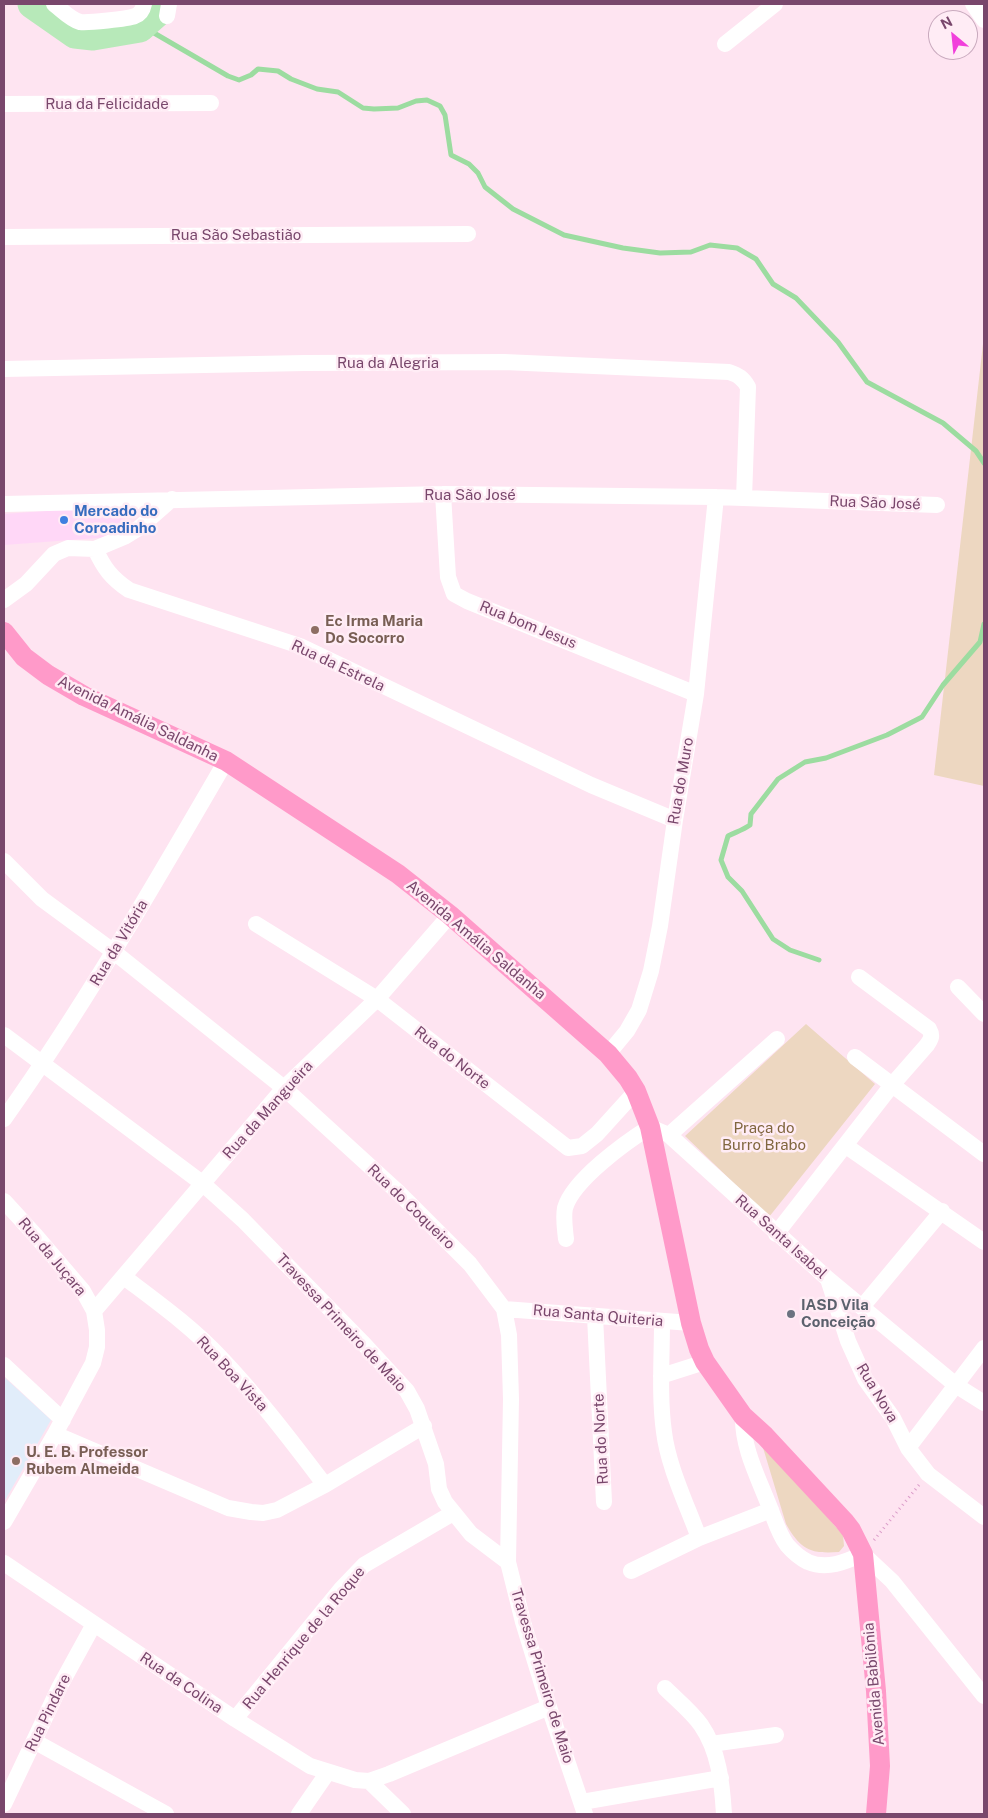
<!DOCTYPE html>
<html>
<head>
<meta charset="utf-8">
<style>
	body { margin:0 }
	#map { position:relative; width:988px; height:1818px; overflow:hidden; background:#fee4f1; font-family:"Public Sans",sans-serif }
	canvas { display:block }
	.frame { position:absolute; inset:0; border:5px solid #79476c; pointer-events:none }
	.north { position:absolute; left:928px; top:10px; width:50px; height:50px; box-sizing:border-box; background:#ffecf5; border:1px solid #c9aabe; border-radius:50%; rotate:332deg; font-size:14px; font-weight:700; line-height:20px; text-align:center; color:#79476c }
	.north::after { content:''; display:block; margin:auto; width:18px; height:22px; background:#f140db; clip-path:polygon(50% 0,100% 100%,50% 72%,0 100%) }
</style>
</head>
<body>
<div id="map">
<canvas width="988" height="1818"></canvas>
<div class="frame"></div>
<div class="north">N</div>
</div>
<script>
const ctx = document.querySelector('canvas').getContext('2d');
ctx.lineJoin = 'round';
function fill(path, color) { ctx.fillStyle = color; ctx.fill(path, 'evenodd'); }
function strokePath(path, color, width, dash) { ctx.strokeStyle = color; ctx.lineWidth = width; ctx.lineCap = dash ? 'butt' : 'round'; ctx.setLineDash(dash || []); ctx.stroke(path); }
function label(font, color, halo, rows, align = 'center') {
  ctx.font = font + ' "Public Sans",sans-serif'; ctx.lineWidth = 5; ctx.setLineDash([]); ctx.textBaseline = 'middle'; ctx.strokeStyle = halo; ctx.fillStyle = color; for (const [text, x, y, turn = 0] of rows) {
    ctx.save(); ctx.translate(x, y); ctx.rotate((+turn || 0) * Math.PI / 180); ctx.textAlign = isNaN(turn) ? turn : align; if (halo) ctx.strokeText(text, 0, 0); ctx.fillText(text, 0, 0); ctx.restore();
  }
}
const commercial = new Path2D(`
	M124 505 125 525 111 537 4 545V514Z`);
const education = new Path2D(`
	M4 1377 51 1420 4 1502Z`);
const green = new Path2D(`
	M984 335V786L934 775Z
	M806 1024 875 1084 769 1217 685 1136Z
	M761 1441 843 1535 844 1546 839 1552C810 1554 801 1550 786 1524Z`);
const stream = new Path2D(`
	M142 26 228 76 239 80 251 75 258 69 278 71 291 79 317 89 338 92 363 108 374 109 398 108 416 101 427 100 440 106 445 115 451 155 469 164 478 173 485 187 513 209 564 235 623 248 660 253 691 252 710 245 737 248 756 259 773 284 796 298 838 342 867 382 943 423 976 451 984 463
	M819 960 790 950 773 939 742 891 728 877 721 860 728 836C736 832 743 830 750 825L751 814 778 779 805 762 826 758 887 735 922 717 943 685 980 642 984 624`);
const river = new Path2D(`
	M32 4 75 34 93 36 140 28 157 13 158 4`);
const path = new Path2D(`
	M874 1540 919 1485`);
const minor = new Path2D(`
	M54 4C62 10 70 19 80 22 88 23 127 19 135 16 141 14 143 9 144 4
	M973 4 984 20
	M167 16 169 4
	M725 44 775 4
	M4 104 211 103
	M4 237 468 234
	M4 369 305 363 504 362 729 372C738 375 743 378 748 387L744 498
	M443 494 448 577 454 594 467 601 696 694
	M4 504 443 494 716 497 937 505
	M95 549C104 568 111 578 129 590L300 646 591 785 675 820
	M4 600 26 584 54 554 68 548 95 549 126 536 139 528 172 499
	M4 861 42 899 114 952 284 1088 398 1192 470 1264 504 1309 509 1335 511 1399 508 1562 523 1622 549 1707 585 1814
	M256 924 377 999 568 1148 582 1146 597 1134 636 1091
	M958 987 984 1014
	M4 1035 202 1183 243 1220 362 1342 407 1391 417 1409 436 1464 439 1489 445 1502 471 1534 508 1562
	M608 1054 627 1031 639 1010 651 971 660 926 675 820 696 694 716 497
	M855 1057 984 1154
	M4 1119C85 1005 155 883 226 761
	M669 1135 777 1039
	M846 1146 984 1242
	M4 1201 36 1236 83 1291 94 1311 97 1330V1347L93 1363 55 1434 4 1522
	M776 1234 892 1085 927 1045C931 1039 933 1036 929 1029L859 977
	M566 1239C565 1229 563 1218 565 1208 573 1180 626 1142 650 1127L669 1135 828 1279 957 1386 984 1403
	M124 1277C157 1302 192 1327 221 1358 259 1398 292 1442 325 1485
	M828 1279 848 1341 865 1379 893 1418 908 1448 928 1474 984 1517
	M862 1307 942 1211
	M504 1309 691 1323
	M94 1311 284 1088 377 999 450 915
	M595 1316 604 1502
	M662 1321C662 1358 659 1396 664 1432 668 1466 687 1505 699 1538
	M4 1365 63 1420
	M661 1376 705 1362
	M743 1416C742 1446 757 1475 768 1503 774 1517 778 1533 787 1545 793 1552 800 1558 808 1562 827 1570 845 1562 863 1554L892 1581 984 1696
	M55 1434 228 1508 251 1512 263 1513 277 1510 325 1485 424 1426
	M908 1448 984 1348
	M4 1563 235 1719 310 1766 355 1780 369 1781 389 1774 549 1707
	M631 1571 699 1538 771 1510
	M665 1688C677 1700 691 1711 701 1725 719 1751 722 1783 724 1814
	M235 1719 341 1589 364 1565 453 1513
	M34 1741 166 1814
	M711 1744 776 1735
	M369 1781 403 1814
	M582 1802 721 1778
	M4 1804 60 1686 94 1624
	M299 1814 328 1772`);
const major = new Path2D(`
	M4 632 24 657 48 675 84 696 226 761 398 874 450 915 608 1054 628 1078 636 1091 650 1127 691 1323 699 1349 705 1362 743 1416 765 1436 844 1521 851 1530 863 1554 876 1691 880 1766 876 1814`);
const markers = [
	[64,520,5,"#3f7fe0"],
	[315,630,5,"#8d6e63"],
	[791,1314,5,"#6b7280"],
	[16,1461,5,"#8d6e63"]
];
const streetNames = [
	["Rua da Felicidade",107,104],
	["Rua São Sebastião",236,235],
	["Rua da Alegria",388,363],
	["Rua São José",470,495],
	["Rua São José",875,503,2],
	["Rua bom Jesus",528,625,22],
	["Rua da Estrela",338,666,25],
	["Avenida Amália Saldanha",138,719,26],
	["Rua do Muro",681,781,-80],
	["Avenida Amália Saldanha",476,940,40],
	["Rua da Vitória",119,943,-59],
	["Rua do Norte",452,1058,38],
	["Rua da Mangueira",268,1110,-48],
	["Rua do Coqueiro",411,1207,44],
	["Rua Santa Isabel",781,1237,42],
	["Rua da Juçara",52,1257,50],
	["Rua Santa Quiteria",598,1316,5],
	["Travessa Primeiro de Maio",341,1323,47],
	["Rua Boa Vista",232,1374,47],
	["Rua Nova",877,1393,59],
	["Rua do Norte",601,1439,-93],
	["Rua Henrique de la Roque",304,1638,-50],
	["Travessa Primeiro de Maio",542,1676,73],
	["Rua da Colina",181,1683,34],
	["Avenida Babilônia",874,1684,-95],
	["Rua Pindare",48,1713,-64]
];
const shopNames = [
	["Mercado do",74,511],
	["Coroadinho",74,528]
];
const educationNames = [
	["Ec Irma Maria",325,621],
	["Do Socorro",325,638],
	["U. E. B. Professor",26,1452],
	["Rubem Almeida",26,1469]
];
const parkNames = [
	["Praça do",764,1128],
	["Burro Brabo",764,1145]
];
const worshipNames = [
	["IASD Vila",801,1305],
	["Conceição",801,1322]
];
fill(commercial, '#ffd7f7');
fill(education, '#e1edfa');
fill(green, '#edd7c1');
strokePath(stream, '#9cdca0', 5);
strokePath(river, '#b7e9b9', 29);
strokePath(path, '#db9cc9', 3, [1, 4]);
strokePath(minor, '#fff', 16);
strokePath(major, '#ff9ac9', 20);
for (const [x, y, r, color] of markers) { const dot = new Path2D(); dot.arc(x, y, r, 0, 2 * Math.PI); ctx.fillStyle = color; ctx.fill(dot); strokePath(dot, '#ffecf5', 2); }
label('15px', '#79476c', '#ffecf5', streetNames);
label('bold 15px', '#366cbe', '#ffecf5', shopNames, 'left');
label('bold 15px', '#785e54', '#ffecf5', educationNames, 'left');
label('15px', '#80663e', '#ffecf5', parkNames);
label('bold 15px', '#5b616d', '#ffecf5', worshipNames, 'left');
</script>
</body>
</html>
